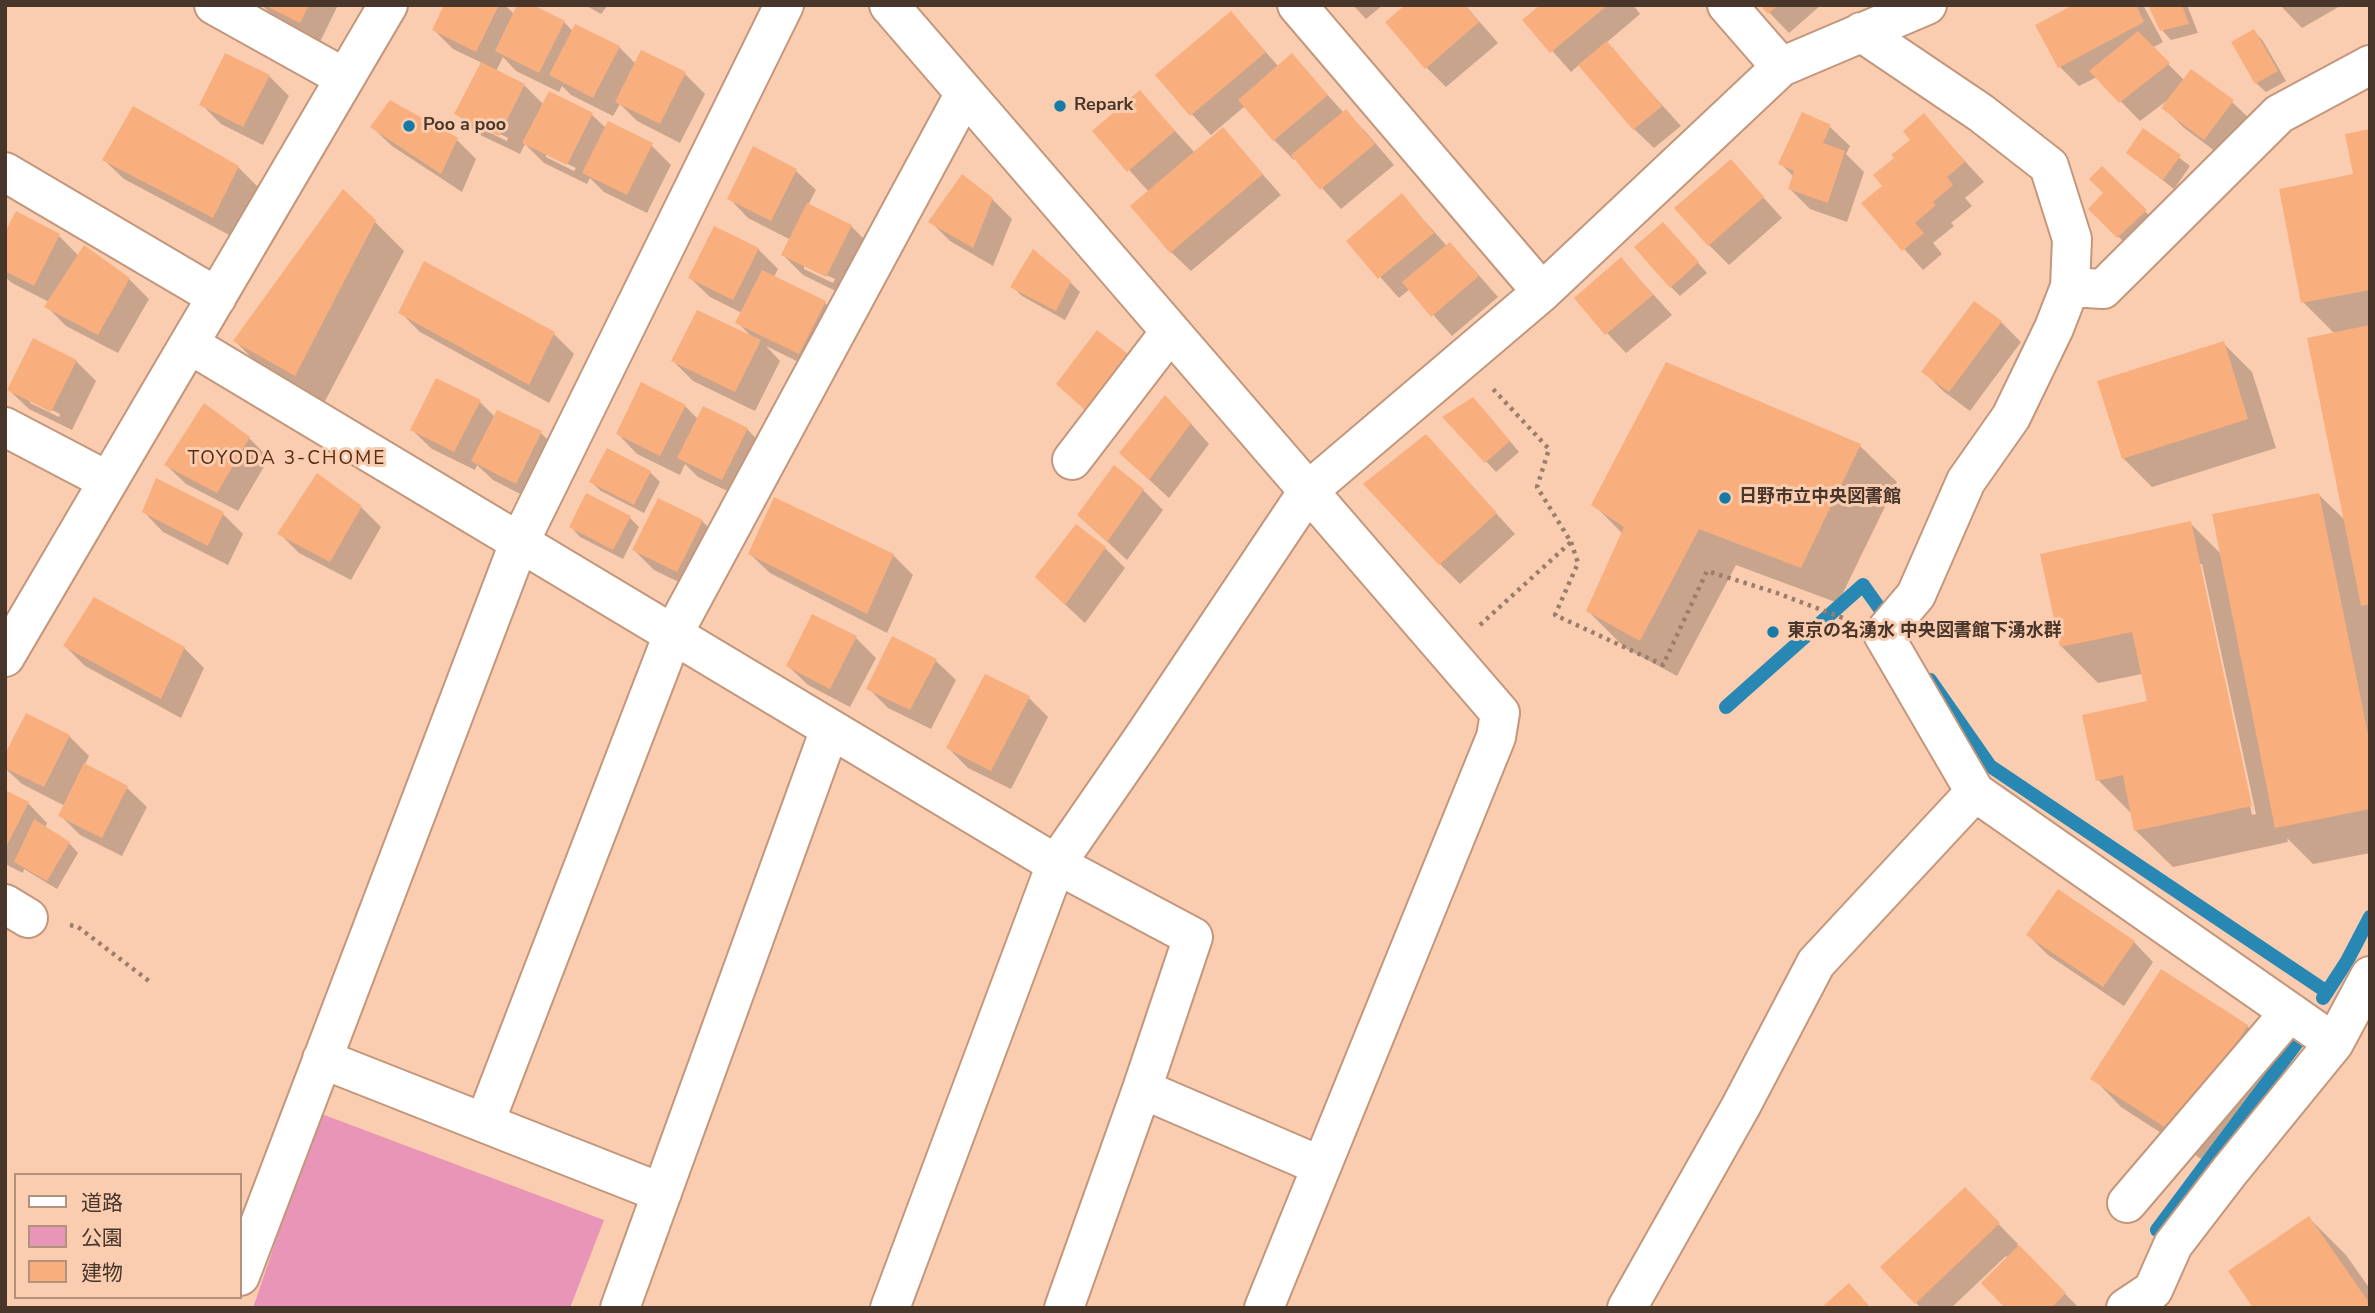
<!DOCTYPE html>
<html>
<head>
<meta charset="utf-8">
<style>
	body { margin:0 }
	#map { position:relative; width:2375px; height:1313px; overflow:hidden; background:#fbcdb0; font-family:"Nunito Sans","Noto Sans JP",sans-serif }
	canvas { display:block }
	.frame { position:absolute; inset:0; border:7px solid #49362b; pointer-events:none }
	.legend { position:absolute; left:14px; top:1173px; width:228px; height:126px; box-sizing:border-box; background:#fbcdb0; border:2px solid #b4917b; margin:0; padding:9px 12px; list-style:none; font-size:21px; color:#49362b }
	.legend li { display:flex; align-items:center; gap:14px; height:35px }
	.legend b { width:35px; border:2px solid #b4917b }
</style>
</head>
<body>
<div id="map">
<canvas width="2375" height="1313"></canvas>
<div class="frame"></div>
<ul class="legend">
<li><b style="height:9px;background:#fff"></b>道路</li>
<li><b style="height:19px;background:#e895b7"></b>公園</li>
<li><b style="height:19px;background:#f8ae7d"></b>建物</li>
</ul>
</div>
<script>
const ctx = document.querySelector('canvas').getContext('2d');
ctx.lineJoin = 'round';
function fill(path, color) { ctx.fillStyle = color; ctx.fill(path, 'evenodd'); }
function strokePath(path, color, width, dash) { ctx.strokeStyle = color; ctx.lineWidth = width; ctx.lineCap = dash ? 'butt' : 'round'; ctx.setLineDash(dash || []); ctx.stroke(path); }
function label(font, color, halo, rows, align = 'center') {
  ctx.font = font + ' "Nunito Sans","Noto Sans JP",sans-serif'; ctx.lineWidth = 6; ctx.setLineDash([]); ctx.textBaseline = 'middle'; ctx.strokeStyle = halo; ctx.fillStyle = color; for (const [text, x, y, turn = 0] of rows) {
    ctx.save(); ctx.translate(x, y); ctx.rotate((+turn || 0) * Math.PI / 180); ctx.textAlign = isNaN(turn) ? turn : align; if (halo) ctx.strokeText(text, 0, 0); ctx.fillText(text, 0, 0); ctx.restore();
  }
}
const green = new Path2D(`
	M319 1113 604 1220 570 1308H253Z`);
const shadow = new Path2D(`
	M262 5H338L320 42 277 20Z
	M446 5H505L515 15 564 22 573 31 619 47 636 64 685 74 705 94 680 143 637 121 620 104 613 116 571 95 562 86 559 92 516 71 503 57 496 71 524 85 544 105 550 94 592 115 606 128 651 145 671 165 647 213 604 192 590 178 587 184 544 163 525 144 520 154 476 133 457 114 482 63 453 49 434 30ZM478 123 508 138 507 141 478 127ZM546 153 576 168 574 171 546 157Z
	M585 5H608L601 14Z
	M1353 5H1383L1366 19Z
	M1408 5H1465L1498 43 1446 87 1426 67Z
	M1542 5H1633L1640 14 1606 43 1681 126 1654 148 1634 129 1580 64 1571 72 1525 20Z
	M1762 5H1821L1789 33Z
	M2077 5H2143L2163 42 2152 48 2184 80 2232 102 2252 121 2224 158 2183 127 2164 108 2169 99 2140 121 2097 77 2079 86 2060 67Z
	M2150 5H2187L2198 33 2171 40 2162 30Z
	M2280 5H2342L2302 28Z
	M1231 13 1279 67 1292 56 1344 113 1345 112 1365 131 1394 165 1341 209 1295 158 1294 160 1274 140 1245 106 1211 135 1157 76Z
	M2254 31 2263 41 2286 81 2266 92 2256 83Z
	M269 76 289 96 263 145 221 124 201 104Z
	M1140 92 1195 153 1223 130 1281 195 1191 271 1171 252 1149 192 1094 131Z
	M1924 116 1984 182 1965 198 1972 206 1951 223 1954 226 1933 243 1942 254 1923 270 1863 203 1884 186 1896 158 1912 140Z
	M372 127 456 139 476 159 462 192 392 146Z
	M1830 127 1850 146 1846 154 1864 172 1847 222 1810 209 1790 189 1794 177 1780 163Z
	M2144 131 2190 166 2174 189 2128 153Z
	M2370 131V853L2313 864 2287 838 2288 842 2173 867 2136 831 2133 815 2098 780 2149 703 2142 674 2098 683 2061 646 2190 523 2222 555 2319 495 2346 521 2335 334 2303 302 2355 176ZM2198 564H2202L2256 814 2252 815Z
	M104 160 238 167 258 187 233 237 124 179Z
	M1731 162 1782 218 1729 265 1709 245Z
	M2102 169 2155 221 2128 246 2090 209 2106 193Z
	M796 171 816 190 808 205 851 226 871 246 846 296 803 275 783 255 791 240 748 218 729 198ZM804 265 835 279 833 283 804 269Z
	M1402 196 1447 246 1450 244 1469 264 1498 297 1452 336 1410 289 1399 298 1348 241Z
	M992 199 1012 219 993 266 950 241 931 222Z
	M375 222 404 251 324 403 264 370 235 341Z
	M1673 234 1707 273 1680 296 1671 287Z
	M5 236H59L79 256 129 279 149 299 118 353 66 326 46 306 49 302 12 283 5 277Z
	M758 249 778 269 774 277 825 303 845 323 819 372 766 346 780 361 755 411 693 381 673 361 752 337 737 322 742 313 710 297 690 278Z
	M1621 259 1672 315 1626 353 1607 333Z
	M1070 282 1080 292 1065 320 1022 296 1013 287Z
	M1975 303 2001 322 2021 342 1970 411 1943 391 1924 372Z
	M400 312 554 334 574 354 549 403 420 332Z
	M2223 343 2252 372 2276 448 2152 487 2123 458Z
	M76 361 96 381 72 430 29 409 9 390ZM30 399 60 414 59 417 30 403Z
	M642 385 685 406 698 419 747 429 766 449 742 498 698 477 685 464 680 475 637 454 618 434Z
	M480 402 495 417 541 433 561 453 536 502 493 480 477 465 475 470 432 449 412 430Z
	M1483 409 1519 452 1496 472 1445 417Z
	M1185 417 1209 444 1169 498 1141 472Z
	M1426 436 1515 534 1460 584 1440 564Z
	M249 438 269 458 238 511 186 484 166 465Z
	M1860 446 1897 482 1838 603 1736 565 1677 676 1625 648 1588 611 1623 534 1593 504Z
	M1114 468 1143 490 1163 510 1127 560 1099 534Z
	M650 472 660 482 644 513 601 491 591 482Z
	M157 481 223 514 243 534 228 565 163 532 144 512Z
	M775 500 893 555 913 575 887 633 770 573 750 554Z
	M361 507 381 527 351 580 299 553 279 533Z
	M630 518 639 527 623 559 580 537 571 527Z
	M702 521 722 541 697 591 654 570 634 550Z
	M1105 548 1125 568 1085 623 1057 597Z
	M856 638 876 658 850 707 808 685 788 666Z
	M65 646 184 648 204 668 181 718 85 666Z
	M936 661 956 680 931 729 888 708 868 688Z
	M1029 698 1048 717 1011 789 968 768 948 748Z
	M69 736 89 756 84 766 127 788 147 807 122 856 80 835 60 815 65 806 22 784 5 768Z
	M5 792 28 803 47 823 45 828 69 843 78 853 57 889 24 869 23 873 5 864Z
	M2028 935 2134 942 2153 962 2124 1006 2048 955Z
	M2162 971 2247 1026 2276 1055 2206 1162 2121 1107 2093 1078Z
	M1964 1189 2018 1244 2017 1245 2079 1308H2008V1258L2006 1256 1951 1308H1921L1882 1267Z
	M2309 1218 2346 1255 2370 1289V1308Z`);
const stream = new Path2D(`
	M1930 680 1990 766 2327 992
	M1726 707 1863 585 1890 623
	M2323 998 2347 961 2370 917
	M2157 1230 2298 1041`);
const building = new Path2D(`
	M264 5H309L300 23Z
	M444 5H499L476 52 432 30Z
	M517 5H533L565 21 539 73 495 51Z
	M1405 5H1465L1479 22 1425 69 1385 22Z
	M1540 5H1608L1550 53 1522 20Z
	M1760 5H1778L1768 14Z
	M2073 5H2136L2144 22 2058 68 2035 25Z
	M2148 5H2182L2189 24 2160 31Z
	M1231 11 1266 52 1190 116 1155 75Z
	M575 24 620 46 593 98 549 75Z
	M2254 29 2278 71 2255 84 2231 42Z
	M2138 31 2170 63 2119 103 2089 71Z
	M1607 41 1662 106 1633 130 1578 65Z
	M641 50 686 72 660 124 615 102Z
	M225 53 270 75 243 127 199 105Z
	M1292 53 1328 95 1273 141 1238 100Z
	M481 62 525 84 499 136 454 114Z
	M2191 69 2234 100 2204 140 2161 108Z
	M1140 90 1175 131 1127 172 1092 131Z
	M549 91 593 113 567 165 522 143Z
	M390 100 458 138 441 174 370 127Z
	M133 106 239 166 213 218 102 160Z
	M1346 109 1375 144 1320 190 1291 155Z
	M1802 112 1831 125 1823 143 1845 151 1828 203 1788 189 1794 171 1778 164Z
	M1924 113 1965 162 1947 177 1953 185 1933 202 1936 205 1915 223 1924 233 1902 251 1861 203 1882 186 1873 175 1894 158 1891 155 1910 140 1903 131Z
	M608 121 653 143 627 195 582 173Z
	M1223 127 1263 174 1170 253 1130 206Z
	M2143 128 2181 155 2163 180 2126 153Z
	M2370 129V290L2301 303 2279 189 2353 174 2345 134Z
	M753 146 797 169 771 221 727 199Z
	M1731 159 1764 197 1708 246 1674 208Z
	M2102 166 2147 210 2117 238 2088 209 2103 193 2089 179Z
	M962 174 993 198 973 248 928 222Z
	M343 189 376 220 295 376 233 341Z
	M1402 193 1434 233 1378 279 1346 241Z
	M807 203 852 225 826 277 781 255Z
	M16 211 60 234 34 286 5 271V232Z
	M1663 222 1699 262 1670 288 1634 247Z
	M714 226 759 248 733 300 688 278Z
	M1450 242 1479 276 1431 317 1402 282Z
	M84 245 130 278 98 335 44 307Z
	M1033 249 1071 281 1056 311 1010 287Z
	M1621 257 1653 295 1605 335 1574 298Z
	M424 261 555 332 529 385 398 313Z
	M762 270 826 301 799 354 735 323Z
	M1974 301 2002 321 1949 392 1921 372Z
	M697 310 761 340 735 392 671 361Z
	M2370 325V604L2361 606 2307 338Z
	M1097 330 1128 354 1086 411 1056 384Z
	M33 338 77 360 51 412 7 390Z
	M2224 341 2248 419 2122 459 2097 381Z
	M1666 362 1861 444 1801 568 1699 529 1640 641 1586 611 1624 527 1591 505Z
	M436 378 481 400 454 452 410 430Z
	M641 382 686 405 660 456 616 434Z
	M1165 395 1191 423 1149 480 1119 453Z
	M1473 397 1510 441 1485 463 1442 417Z
	M204 403 250 437 217 493 164 465Z
	M703 406 748 428 722 480 677 458Z
	M497 410 542 431 516 484 471 461Z
	M1426 434 1497 513 1439 565 1363 484Z
	M607 448 651 471 634 505 589 482Z
	M1114 465 1144 489 1107 542 1077 515Z
	M317 473 362 506 330 562 277 534Z
	M156 478 224 512 208 546 142 512Z
	M586 493 631 516 613 550 569 527Z
	M2319 493 2370 744V809L2275 828 2212 514Z
	M774 497 894 554 867 614 748 554Z
	M658 498 703 520 677 572 632 550Z
	M2191 521 2252 806 2134 831 2123 775 2096 781 2082 715 2147 701 2132 632 2060 647 2040 554Z
	M1076 524 1106 547 1065 605 1035 577Z
	M94 597 185 647 161 699 63 646Z
	M812 614 857 636 830 689 786 666Z
	M892 636 937 659 910 710 866 689Z
	M985 674 1030 696 991 771 946 748Z
	M26 713 70 735 44 787 5 768V754Z
	M84 763 128 786 102 838 58 816Z
	M5 790 29 802 5 849Z
	M34 819 70 842 47 881 14 862Z
	M2058 889 2135 941 2103 987 2026 935Z
	M2161 969 2248 1025 2177 1135 2090 1079Z
	M1965 1187 2000 1223 1915 1304 1880 1267Z
	M2309 1216 2370 1304V1308H2253L2228 1271Z
	M2019 1245 2066 1293 2051 1308H2005L1981 1283Z
	M1849 1283 1871 1308H1821Z`);
const path = new Path2D(`
	M1571 542 1578 563 1555 615 1663 665 1707 571 1777 593 1843 618
	M1480 625 1571 542 1537 487 1549 449 1493 389
	M70 925 78 927 149 981`);
const minor = new Path2D(`
	M214 5 345 78
	M889 5 1500 713 1496 737 1264 1308
	M1297 5 1542 292
	M1727 5 1781 67
	M1861 32 1981 113 2049 166 2072 239 2070 287 2054 328 2011 417 1966 481 1916 595 1883 634 1975 792 2334 1043
	M5 172 217 297
	M2070 287 2103 289 2279 114 2370 65
	M189 344 1056 864 1193 937 1142 1089 1064 1308
	M5 427 108 481
	M1072 460 1170 332
	M5 657 388 5
	M5 904 28 918
	M322 1059 662 1193
	M1142 1089 1321 1166
	M485 1122 673 634 965 93
	M2127 1203 2290 1012
	M240 1276 519 543 784 5
	M620 1308 830 729
	M890 1308 1056 864 1143 738 1308 491 1542 292 1781 67 1927 5
	M1627 1308 1741 1106 1816 963 1975 792
	M2126 1308 2153 1290 2173 1245 2229 1172 2334 1043 2370 976`);
const markers = [
	[1060,106,7,"#157aa5"],
	[409,126,7,"#157aa5"],
	[1725,498,7,"#157aa5"],
	[1773,632,7,"#157aa5"]
];
const poiNames = [
	["Repark",1074,106],
	["Poo a poo",423,126],
	["日野市立中央図書館",1739,498],
	["東京の名湧水 中央図書館下湧水群",1787,632]
];
const neighbourhoodNames = [
	["TOYODA 3-CHOME",287,459]
];
fill(green, '#e895b7');
fill(shadow, '#0003');
strokePath(stream, '#2987b3', 14);
fill(building, '#f8ae7d');
strokePath(minor, '#c3977c', 42);
strokePath(path, '#9c7d69', 4.5, [3.5, 5]);
strokePath(minor, '#fff', 38);
for (const [x, y, r, color] of markers) { const dot = new Path2D(); dot.arc(x, y, r, 0, 2 * Math.PI); ctx.fillStyle = color; ctx.fill(dot); strokePath(dot, '#fbcdb0', 2.5); }
label('bold 18px', '#49362b', '#fbcdb0', poiNames, 'left');
ctx.letterSpacing = '2px';
label('19px', '#522e14', '#fbcdb0', neighbourhoodNames);
ctx.letterSpacing = '0px';
</script>
</body>
</html>
